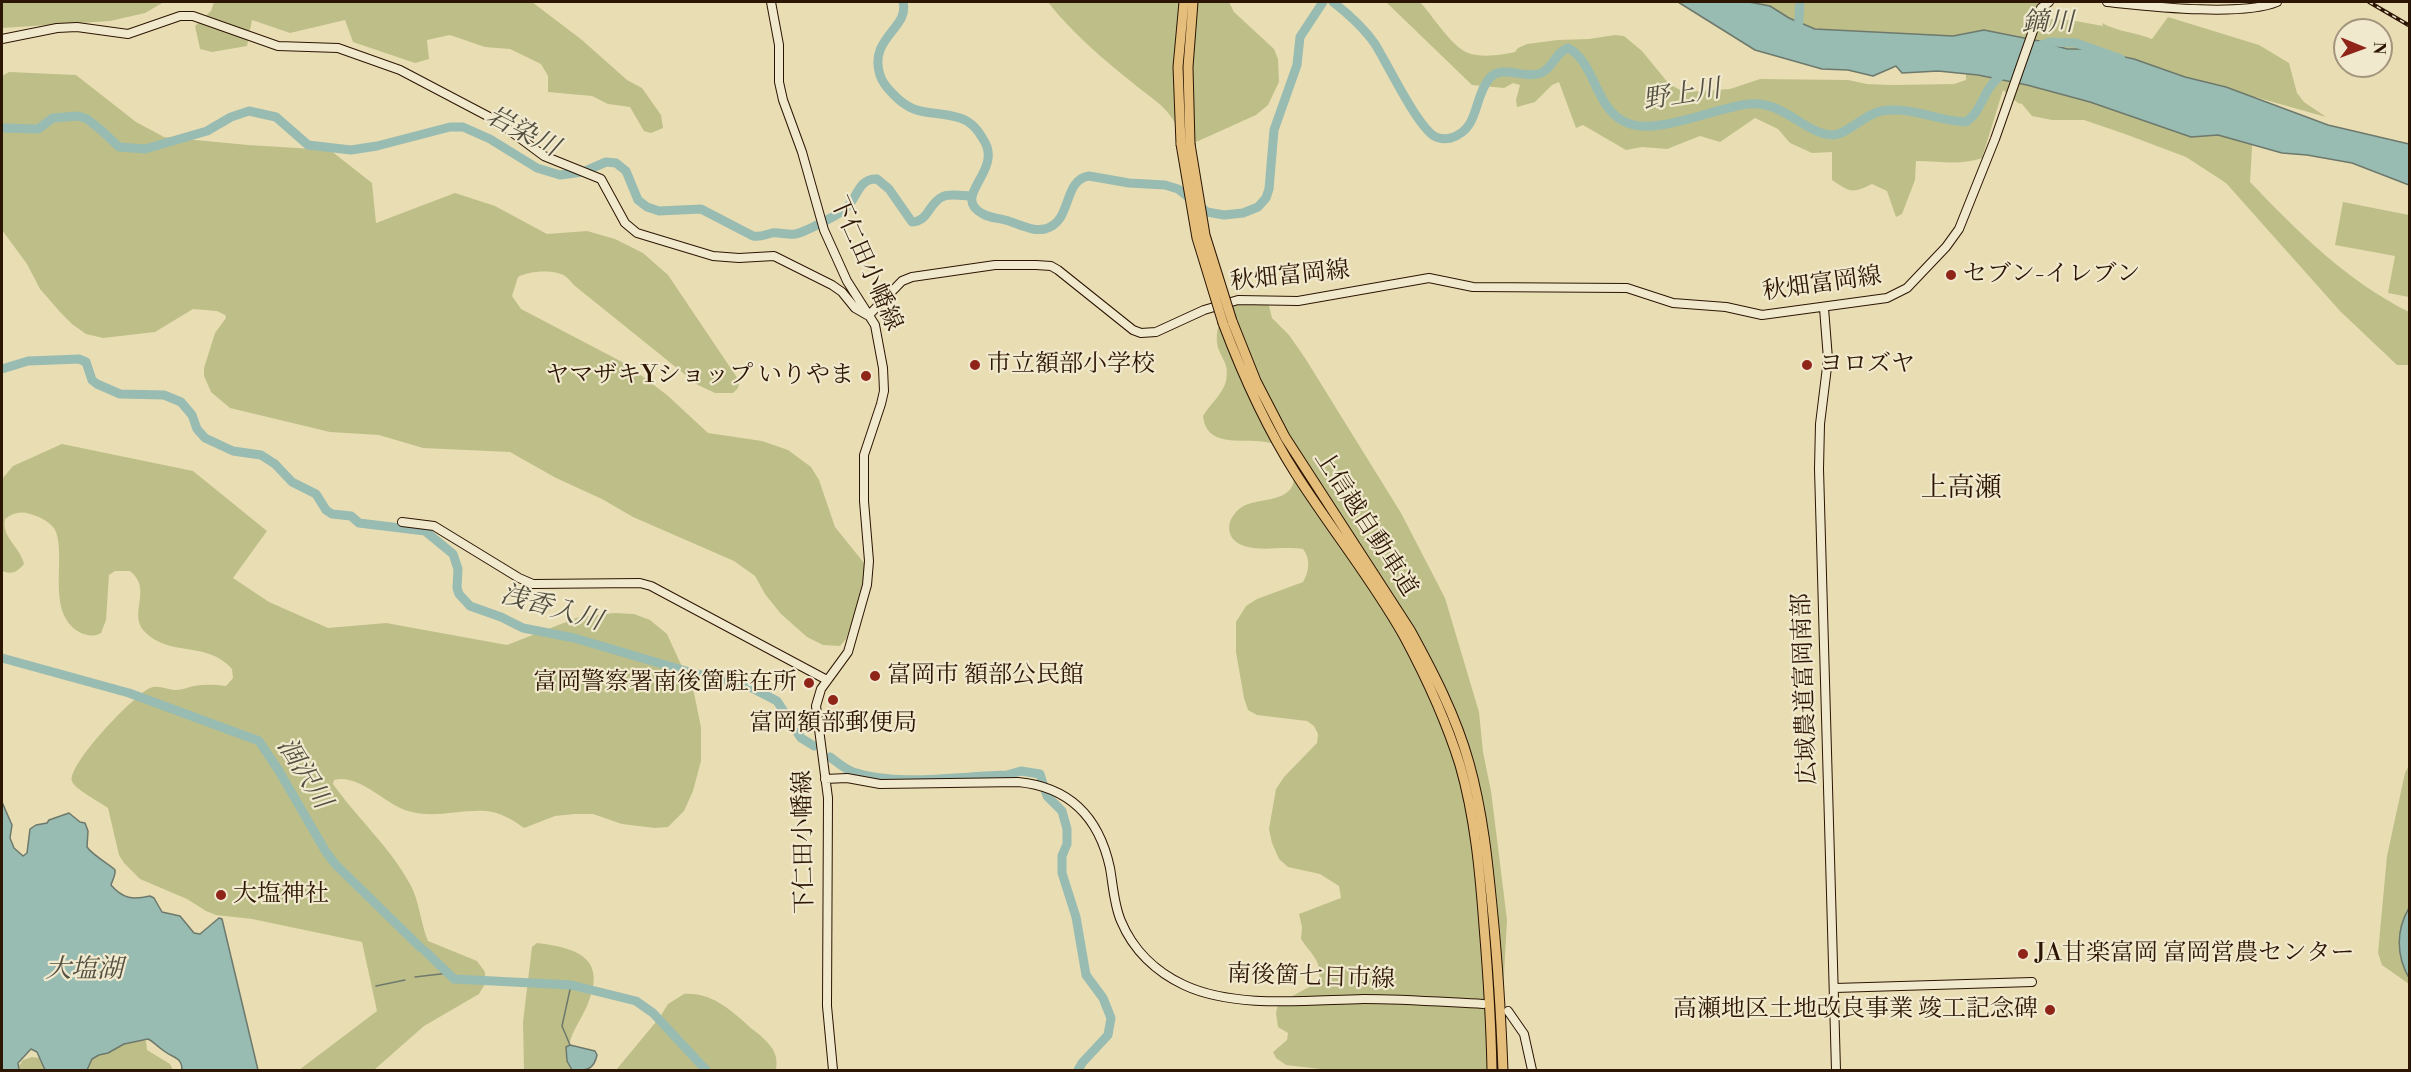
<!DOCTYPE html>
<html>
<head>
<meta charset="utf-8">
<style>
	body { margin:0 }
	#map { position:relative; width:2411px; height:1072px; overflow:hidden; background:#e9ddb3; font-family:"Libre Bodoni",serif }
	canvas { display:block }
	.frame { position:absolute; inset:0; border:3px solid #2c1503; pointer-events:none }
	.north { position:absolute; left:2333px; top:18px; width:60px; height:60px; box-sizing:border-box; background:#f1e9ce; border:2px solid #a2947d; border-radius:50%; rotate:91deg; font-size:16px; font-weight:700; line-height:24px; text-align:center; color:#2c1503 }
	.north::after { content:''; display:block; margin:auto; width:21px; height:27px; background:#8f2418; clip-path:polygon(50% 0,100% 100%,50% 72%,0 100%) }
</style>
</head>
<body>
<div id="map">
<canvas width="2411" height="1072"></canvas>
<div class="frame"></div>
<div class="north">N</div>
</div>
<script>
const ctx = document.querySelector('canvas').getContext('2d');
ctx.lineJoin = 'round';
function fill(path, color) { ctx.fillStyle = color; ctx.fill(path, 'evenodd'); }
function strokePath(path, color, width, dash) { ctx.strokeStyle = color; ctx.lineWidth = width; ctx.lineCap = dash ? 'butt' : 'round'; ctx.setLineDash(dash || []); ctx.stroke(path); }
function label(font, color, halo, rows, align = 'center') {
  ctx.font = font + ' "Libre Bodoni","Noto Serif JP",serif'; ctx.lineWidth = 4.5; ctx.setLineDash([]); ctx.textBaseline = 'middle'; ctx.strokeStyle = halo; ctx.fillStyle = color; for (const [text, x, y, turn = 0] of rows) {
    ctx.save(); ctx.translate(x, y); ctx.rotate((+turn || 0) * Math.PI / 180); ctx.textAlign = isNaN(turn) ? turn : align; if (halo) ctx.strokeText(text, 0, 0); ctx.fillText(text, 0, 0); ctx.restore();
  }
}
const green = new Path2D(`
	M2 2H164L145 13 110 21 2 28Z
	M214 2H532L582 40 627 80 642 88 661 115 663 128 651 133 644 131 630 107 608 104 592 96 548 92V76L541 64 510 49 485 47 450 35 427 40 429 59 415 63 353 42 345 20 290 33 252 20 247 46 212 52 200 49 195 26 211 11Z
	M1048 2H1229L1234 12 1274 49 1278 59 1279 82 1268 105 1256 115 1196 142 1183 138C1168 106 1160 105 1134 84 1104 60 1071 32 1048 2Z
	M1386 2H1420C1432 15 1452 47 1468 53 1481 58 1502 55 1515 52L1518 48 1527 44 1558 40 1589 39 1615 35 1624 36 1642 51 1669 84 1684 92 1730 89 1760 79 1848 80 1867 84 1891 85 1954 84 1966 80V72L1928 65 1727 2H2051L2047 19 2070 20 2103 26 2102 23C2118 32 2135 32 2152 39L2168 17 2259 45 2289 63 2297 93 2304 102 2326 117 2255 97 2250 182C2298 232 2347 281 2409 312V365H2397L2340 311 2226 183 2186 157 2125 134 2084 120H2052L2032 116 2022 104 2018 103 2003 90 1982 158C1958 166 1941 161 1916 161L1915 180 1902 214 1896 217 1887 191 1872 184C1852 194 1850 192 1832 180V152L1812 153 1790 143 1778 129 1755 118 1720 142 1700 136 1667 149 1642 147 1626 150 1583 125 1576 128 1559 82 1552 85 1535 102 1517 107 1516 100 1520 85 1513 83 1504 88 1472 85Z
	M9 72 76 75 136 122 164 137 248 145 330 150 372 183 376 223 455 193 495 206 547 234 587 231 615 239 643 253 668 275 736 376 739 383 738 388 733 393H715L698 385 575 286C572 283 568 278 565 276 553 269 529 271 518 277L512 296 521 309 626 364 667 395 708 433 762 441 788 450 811 467 819 480 835 527 864 563 866 579 846 639 840 646 823 645 807 637 781 614 765 594 755 576 734 561 633 517 602 499 556 478 510 452 423 448 379 435 330 432 230 408 211 392 204 376V368L215 333 226 318 225 315 217 311 193 309 155 332 103 338 86 334 72 324 61 313 40 289 27 264 2 230V76Z
	M2343 202 2409 215V297L2388 293 2395 256 2335 245Z
	M1259 297 1269 306 1272 318 1289 335 1305 358 1401 513 1445 598 1479 712 1483 752 1491 791 1507 920 1503 993 1506 1018 1497 1025 1506 1070H1329L1286 1065 1276 1058 1273 1052 1287 1040 1288 1033 1278 1027 1276 1013 1278 1004 1318 982C1324 963 1311 954 1301 939L1302 927 1299 914 1341 898 1339 886 1320 874 1288 867 1279 859 1272 843 1269 829 1276 789 1284 777 1317 743 1318 734 1314 726 1307 721 1257 715 1248 710 1244 698 1236 652V622L1246 606 1257 599 1303 582C1309 572 1311 559 1303 549 1285 546 1264 551 1248 547 1224 542 1224 519 1242 507 1257 497 1293 504 1294 478 1294 472 1295 465 1293 459 1276 422 1208 462 1203 416 1210 404 1223 394 1226 381 1229 365 1224 363 1219 350 1213 336 1220 312 1232 303 1238 299 1252 298 1259 297Z
	M62 444 193 471 267 531 233 578 269 602 328 628 386 623 507 645 579 617 615 613 634 614 650 620 667 634 694 693 701 727V761L693 791 684 811 668 827 655 828 622 824 593 814H574L555 816 524 828C513 820 500 812 486 811 460 809 435 819 408 811 386 805 359 773 334 780L333 784C357 818 390 847 410 884 420 902 420 922 428 941L477 961 485 972V984L479 994 424 1026 374 1070H299L377 1011 362 942 252 919 216 915 206 911 187 899 140 879 124 863 119 855 108 808C100 802 74 789 72 781 67 765 134 695 150 688 158 684 168 690 176 690 183 690 188 687 194 686 205 684 216 685 226 686L233 678 232 669C207 640 169 658 144 631 128 614 153 589 130 571H115L109 575 106 620 101 633C93 637 87 636 79 632 46 612 66 561 56 532 53 523 39 516 30 514 21 511 12 513 5 519 1 537 21 548 24 564 17 572 12 575 2 571V479L13 466Z
	M2409 765V984L2382 965 2378 953 2387 856 2405 773Z
	M537 943C578 948 608 958 587 1006 580 1022 569 1034 568 1053 568 1059 571 1065 574 1070H524L523 1022 532 947Z
	M684 994C712 992 732 1011 752 1029 759 1034 767 1041 772 1048 777 1056 777 1062 776 1070H616L660 1017 668 1004Z
	M129 1037 146 1041 147 1050 170 1064 173 1070H86L96 1050Z
	M32 1057 47 1059 63 1070H16L23 1060Z`);
const water = new Path2D(`
	M1678 2H1749L1770 6 1789 18 1815 29 1953 36 1984 30 2039 41 2067 49H2086L2134 59 2185 77 2226 87 2328 125 2409 144V185L2352 163 2307 155 2282 153 2218 135 2191 137 2090 102 2027 85 1978 75 1938 71 1902 73 1896 66 1873 76 1848 70 1822 69 1755 50Z
	M2 802 12 825 10 838 14 848 23 856 27 853 30 829 36 825 47 823 49 820 69 813 80 822 85 823 88 831 87 847C93 856 114 867 115 870 116 875 112 881 111 885 123 899 133 900 150 896L154 898 162 912 180 916 194 933 200 934 219 918 222 919 258 1070H182C182 1057 173 1058 164 1051 158 1047 154 1042 148 1039L124 1044 108 1053 99 1055 92 1059 87 1070H45L37 1052 31 1049 18 1063 19 1070H2Z
	M2409 908V978C2396 955 2396 930 2409 908Z
	M570 1045 595 1051 597 1055C594 1070 586 1071 572 1070L567 1061 566 1047Z`);
const stream = new Path2D(`
	M415 977 449 973
	M376 986 405 980
	M570 1045 562 1026 571 985`);
const river = new Path2D(`
	M903 2C910 28 868 38 880 75 882 82 888 89 893 94 917 119 931 109 960 118 970 121 978 130 983 139 1005 171 949 196 983 214 990 218 998 218 1005 220 1017 223 1032 232 1045 229 1073 222 1062 180 1089 176L1129 183 1165 185 1178 189 1207 212 1224 215 1243 213 1258 207 1266 198 1269 189 1274 130 1297 65 1300 37 1323 2
	M1333 2C1347 13 1364 28 1375 44 1388 65 1416 124 1434 136 1439 139 1446 139 1451 138 1480 129 1473 98 1489 79 1501 63 1525 80 1541 73 1553 68 1555 53 1568 48 1595 62 1595 108 1625 122 1655 137 1716 107 1749 104 1783 100 1806 135 1833 135 1848 134 1863 115 1881 111 1911 106 1937 121 1966 122 1984 110 1982 86 2006 72
	M1798 34 1800 2
	M2036 47 2050 42 2076 43 2121 59
	M2 128 38 129 53 118 78 116 87 119 101 130 119 147 145 149 207 131 231 117 249 111 276 117 308 145 351 150 377 146 450 127H463L490 139 537 168 560 175 583 172 606 162 616 163 626 171 638 200 647 207 659 211 701 209 753 236C761 237 764 235 772 233 779 232 787 235 795 234 803 233 838 215 845 209 858 198 858 178 877 179L889 189 912 222C929 221 928 204 942 197 950 193 963 196 972 196
	M2 369 28 361 79 359 86 362 92 380 97 384 120 394 164 395 181 402 192 415 197 429 205 438 233 451 261 455 275 464 292 482 316 494 326 510 332 514 351 516 359 523 425 531 453 554 458 569 457 588 459 594 470 606 501 617 523 628 574 638 696 674 746 685 777 701 801 738 814 746
	M2 658 129 693 259 741 279 771 326 852 336 865 421 948
	M830 757C837 762 845 769 853 772 899 787 960 776 1007 775L1021 771 1040 774 1047 796 1062 811 1067 829V844L1062 856V873L1076 917 1086 975 1103 998 1111 1018 1108 1035 1082 1063 1078 1070
	M425 951 454 979 571 985 636 1001 653 1013 706 1070`);
const secondary = new Path2D(`
	M771 2 779 45V82L783 100 802 152 824 230 847 281 875 325 883 368 884 391 881 404 864 455V501L869 561 867 585 848 652 821 689 816 706 828 798 827 1006 833 1070
	M2107 2C2147 6 2241 17 2277 2
	M2 39 57 28 77 27 128 34 180 16H193L278 46 338 48 400 70 497 121 544 156 601 179 625 223 637 233 713 256 739 258 774 256 832 285 842 292 855 308 867 315
	M1824 308 1828 359 1820 424 1819 469 1836 1070
	M869 315 902 281 912 277 995 265H1036L1051 266 1058 270 1133 330 1141 333 1156 332 1204 310 1238 300 1298 301 1429 278 1473 287 1627 288 1673 303 1726 307 1762 315 1887 298 1907 288 1946 247 1959 229 1995 139 2041 8 2049 2
	M402 522 434 526 519 578 533 584 640 583 651 586 827 680
	M825 779 847 778 880 784 1018 782C1070 787 1099 817 1110 868 1113 885 1114 905 1121 921 1133 950 1156 972 1184 985 1235 1009 1309 1000 1364 999 1403 999 1443 1002 1483 1004
	M1835 988 2032 982
	M1508 1011 1524 1034 1532 1070`);
const highway = new Path2D(`
	M1181 144 1178 67 1184 2
	M1190 144 1188 67 1193 2
	M1232 321 1256 381 1285 437 1410 630C1433 672 1456 716 1469 763 1483 813 1488 864 1493 916 1498 967 1501 1019 1503 1070
	M1223 323C1243 376 1266 427 1296 474 1331 529 1372 579 1404 636 1426 677 1446 720 1460 765 1475 817 1480 872 1484 926 1488 974 1491 1022 1492 1070`);
const rail = new Path2D(`
	M2369 2 2410 26`);
const highwayBridge = new Path2D(`
	M1181 144 1197 238 1223 323
	M1190 144 1205 235 1232 321`);
const markers = [
	[1951,275,6,"#8f2418"],
	[975,365,6,"#8f2418"],
	[1807,365,6,"#8f2418"],
	[866,376,6,"#8f2418"],
	[875,676,6,"#8f2418"],
	[809,683,6,"#8f2418"],
	[833,700,6,"#8f2418"],
	[221,895,6,"#8f2418"],
	[2023,954,6,"#8f2418"],
	[2050,1010,6,"#8f2418"]
];
const streetNames = [
	["下仁田小幡線",865,264,66],
	["秋畑富岡線",1290,277,-6],
	["秋畑富岡線",1822,285,-8],
	["上信越自動車道",1365,524,57],
	["広域農道富岡南部",1806,689,-92],
	["下仁田小幡線",805,842,-91],
	["南後箇七日市線",1311,978,2]
];
const poiNames = [
	["セブン-イレブン",1963,275],
	["市立額部小学校",987,365],
	["ヨロズヤ",1819,365],
	["ヤマザキYショップ いりやま",854,376,"right"],
	["富岡市 額部公民館",887,676],
	["富岡警察署南後箇駐在所",797,683,"right"],
	["富岡額部郵便局",833,724,"center"],
	["大塩神社",233,895],
	["JA甘楽富岡 富岡営農センター",2035,954],
	["高瀬地区土地改良事業 竣工記念碑",2038,1010,"right"]
];
const waterNames = [
	["鏑川",2048,24],
	["野上川",1682,96,-9],
	["岩染川",522,133,27],
	["浅香入川",551,609,16],
	["涸沢川",303,774,58],
	["大塩湖",84,971]
];
const quarterNames = [
	["上高瀬",1961,490]
];
fill(green, '#bebf88');
fill(water, '#98bbb2');
strokePath(water, '#6d796c', 1.5);
strokePath(stream, '#6d796c', 1.5);
strokePath(river, '#98bbb2', 9);
strokePath(secondary, '#2c1503', 10);
strokePath(highway, '#2c1503', 11);
strokePath(secondary, '#f1e9ce', 8);
strokePath(highway, '#e4be7a', 9);
strokePath(rail, '#2c1503', 4);
strokePath(rail, '#f1e9ce', 1.5, [4.5]);
strokePath(highwayBridge, '#2c1503', 11, []);
strokePath(highwayBridge, '#e4be7a', 9);
for (const [x, y, r, color] of markers) { const dot = new Path2D(); dot.arc(x, y, r, 0, 2 * Math.PI); ctx.fillStyle = color; ctx.fill(dot); strokePath(dot, '#f1e9ce', 2); }
label('24px', '#2c1503', '#f1e9ce', streetNames);
label('24px', '#2c1503', '#f1e9ce', poiNames, 'left');
label('italic 26px', '#524f40', '#f1e9ce', waterNames);
label('27px', '#2c1503', '#f1e9ce', quarterNames);
</script>
</body>
</html>
